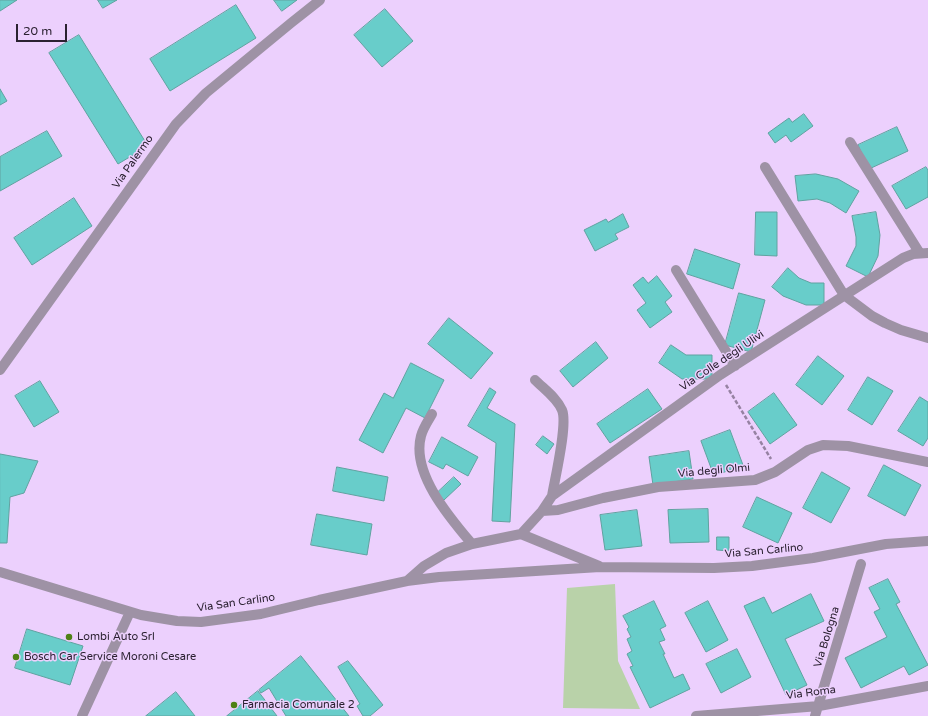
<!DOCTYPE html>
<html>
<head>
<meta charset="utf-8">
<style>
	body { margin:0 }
	#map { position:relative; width:928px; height:716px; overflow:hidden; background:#ecd0fd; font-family:"Varela Round",sans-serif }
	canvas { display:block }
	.scale { position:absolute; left:16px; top:24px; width:51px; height:18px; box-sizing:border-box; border:2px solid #2b2131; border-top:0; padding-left:5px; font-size:12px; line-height:14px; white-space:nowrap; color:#2b2131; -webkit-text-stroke:3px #ecd0fd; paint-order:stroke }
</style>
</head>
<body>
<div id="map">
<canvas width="928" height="716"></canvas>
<div class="scale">20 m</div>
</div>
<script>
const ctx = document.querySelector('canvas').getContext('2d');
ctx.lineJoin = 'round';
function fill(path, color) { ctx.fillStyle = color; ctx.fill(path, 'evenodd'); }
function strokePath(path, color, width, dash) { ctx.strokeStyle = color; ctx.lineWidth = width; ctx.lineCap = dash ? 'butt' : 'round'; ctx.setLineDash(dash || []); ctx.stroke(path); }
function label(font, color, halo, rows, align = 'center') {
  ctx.font = font + ' "Varela Round",sans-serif'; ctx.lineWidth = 3; ctx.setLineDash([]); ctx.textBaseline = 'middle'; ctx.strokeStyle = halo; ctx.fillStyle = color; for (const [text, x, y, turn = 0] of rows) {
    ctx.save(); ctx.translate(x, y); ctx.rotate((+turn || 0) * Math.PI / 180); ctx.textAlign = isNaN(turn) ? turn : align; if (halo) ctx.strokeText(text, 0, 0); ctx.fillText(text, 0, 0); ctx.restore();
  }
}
const green = new Path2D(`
	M615 584 618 661 640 709 563 708 567 588Z`);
const building = new Path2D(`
	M0 0H17L0 11Z
	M98 0H117L103 8Z
	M274 0H297L282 11Z
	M236 5 256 38 170 91 150 59Z
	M385 9 413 41 382 67 354 35Z
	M79 35 148 146 118 164 49 53Z
	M0 89 7 101 0 105Z
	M804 114 813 126 791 142 786 135 775 143 768 133 789 118 792 122Z
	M897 127 908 151 869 169 858 145Z
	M47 131 62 156 0 191V157Z
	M926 167 928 170V197L906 209 892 186Z
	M816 174 838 179 859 191 846 213 830 203 817 199 798 201 795 176Z
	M74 198 92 226 32 265 14 238Z
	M756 212H777V256L755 255Z
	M876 212 880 235 878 256 868 277 846 266 856 246V237L852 216Z
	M623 214 629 227 615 234 618 239 595 251 584 230 606 219 608 222Z
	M695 249 740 264 733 289 687 274Z
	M788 268 799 278 811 283H824V305H806L783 296 772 287Z
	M657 276 672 296 665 302 672 312 650 328 637 310 646 303 633 285 643 277 648 283Z
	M739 293 765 300 751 352 725 345Z
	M449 318 493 353 471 379 428 344Z
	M596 342 608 358 573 387 560 371Z
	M671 345 686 355H712V379H682L659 363Z
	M818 356 844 376 822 405 796 385Z
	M411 363 444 380 425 418 406 408 383 453 359 440 384 393 393 398Z
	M868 377 893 391 872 425 848 410Z
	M40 381 59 412 34 427 15 396Z
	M490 388 496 392 487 408 515 424 510 522 492 521 496 443 468 426Z
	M648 389 662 409 610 443 597 424Z
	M774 393 797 425 770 444 748 412Z
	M920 397 928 402V438L923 446 898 431Z
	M730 430 743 465 714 476 701 441Z
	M543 436 554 444 547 454 536 445Z
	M442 437 478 457 468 476 446 464 443 469 429 462Z
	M689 451 693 479 653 485 649 457Z
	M0 454 38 461 24 493 10 497 7 543H0Z
	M884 465 921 485 905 516 868 496Z
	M337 467 388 477 384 501 333 491Z
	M822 472 850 488 831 523 803 508Z
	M454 477 461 484 444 500 437 493Z
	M757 497 792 513 778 543 743 527Z
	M708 509 709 542 670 543 668 510Z
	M637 510 642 546 605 550 600 515Z
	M317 514 372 524 367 555 311 545Z
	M717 537H729V551L717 550Z
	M888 579 900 602 896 604 928 665 909 675 904 666 861 688 845 658 887 637 874 612 880 609 869 588Z
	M811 594 824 621 785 639 807 685 786 695 744 606 764 597 772 613Z
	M654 601 666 626 660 629 665 640 659 642 665 654H663L674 678 683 674 690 689 650 708 630 667 633 666 627 654 632 651 627 639 631 637 627 629 629 627 623 616Z
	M708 601 728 640 706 652 685 613Z
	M27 629 83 646 70 685 15 668Z
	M737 649 751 677 721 693 706 664Z
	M301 656 349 716H286L269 688 261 693 259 690Z
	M348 661 383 705 370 716H363L357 706 360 704 338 667Z
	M258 691 277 716H227Z
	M176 692 195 716H146Z`);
const path = new Path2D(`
	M726 385 771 459`);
const minor = new Path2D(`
	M850 142 919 252
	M765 167 844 295 872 316 885 323 901 330 928 338
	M676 270 735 366
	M0 370 176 124 206 93 291 23 320 0
	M535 380C544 389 557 398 562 410 568 424 555 478 552 496
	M432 414C428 421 423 428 421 436 411 473 450 518 472 544
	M542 511 558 510 603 498 658 487 755 480 775 472 808 450 823 445 848 446 928 462
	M521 534 599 566
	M0 572 141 615 177 621 201 622 261 614 319 600 407 581 439 577 600 567 714 568 752 566 813 558 886 544 928 541
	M407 581 424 566 446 553 472 544 521 534 542 511 552 496 720 375 903 258 913 254 928 253
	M82 716 130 612
	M696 716 819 706 928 686
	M815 716 861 564`);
const markers = [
	[69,637,4,"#4e8115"],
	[16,657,4,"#4e8115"],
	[234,705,4,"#4e8115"]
];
const streetNames = [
	["Via Palermo",133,162,-55],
	["Via Colle degli Ulivi",722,361,-34],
	["Via degli Olmi",714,471,-5],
	["Via San Carlino",764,551,-5],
	["Via San Carlino",236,603,-8],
	["Via Bologna",827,637,-73],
	["Via Roma",811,693,-7]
];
const poiNames = [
	["Lombi Auto Srl",77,637],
	["Bosch Car Service Moroni Cesare",24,657],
	["Farmacia Comunale 2",242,705]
];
fill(green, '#b9d2a9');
fill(building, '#68cdca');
strokePath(building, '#60a2a0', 1);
strokePath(path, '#9682a2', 2.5, [4, 2]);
strokePath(minor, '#9e92a5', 10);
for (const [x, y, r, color] of markers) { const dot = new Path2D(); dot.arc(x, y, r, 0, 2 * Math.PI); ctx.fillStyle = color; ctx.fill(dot); strokePath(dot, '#ecd0fd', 1.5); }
label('11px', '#2b2131', '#ecd0fd', streetNames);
label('11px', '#2b2131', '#ecd0fd', poiNames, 'left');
</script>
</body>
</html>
